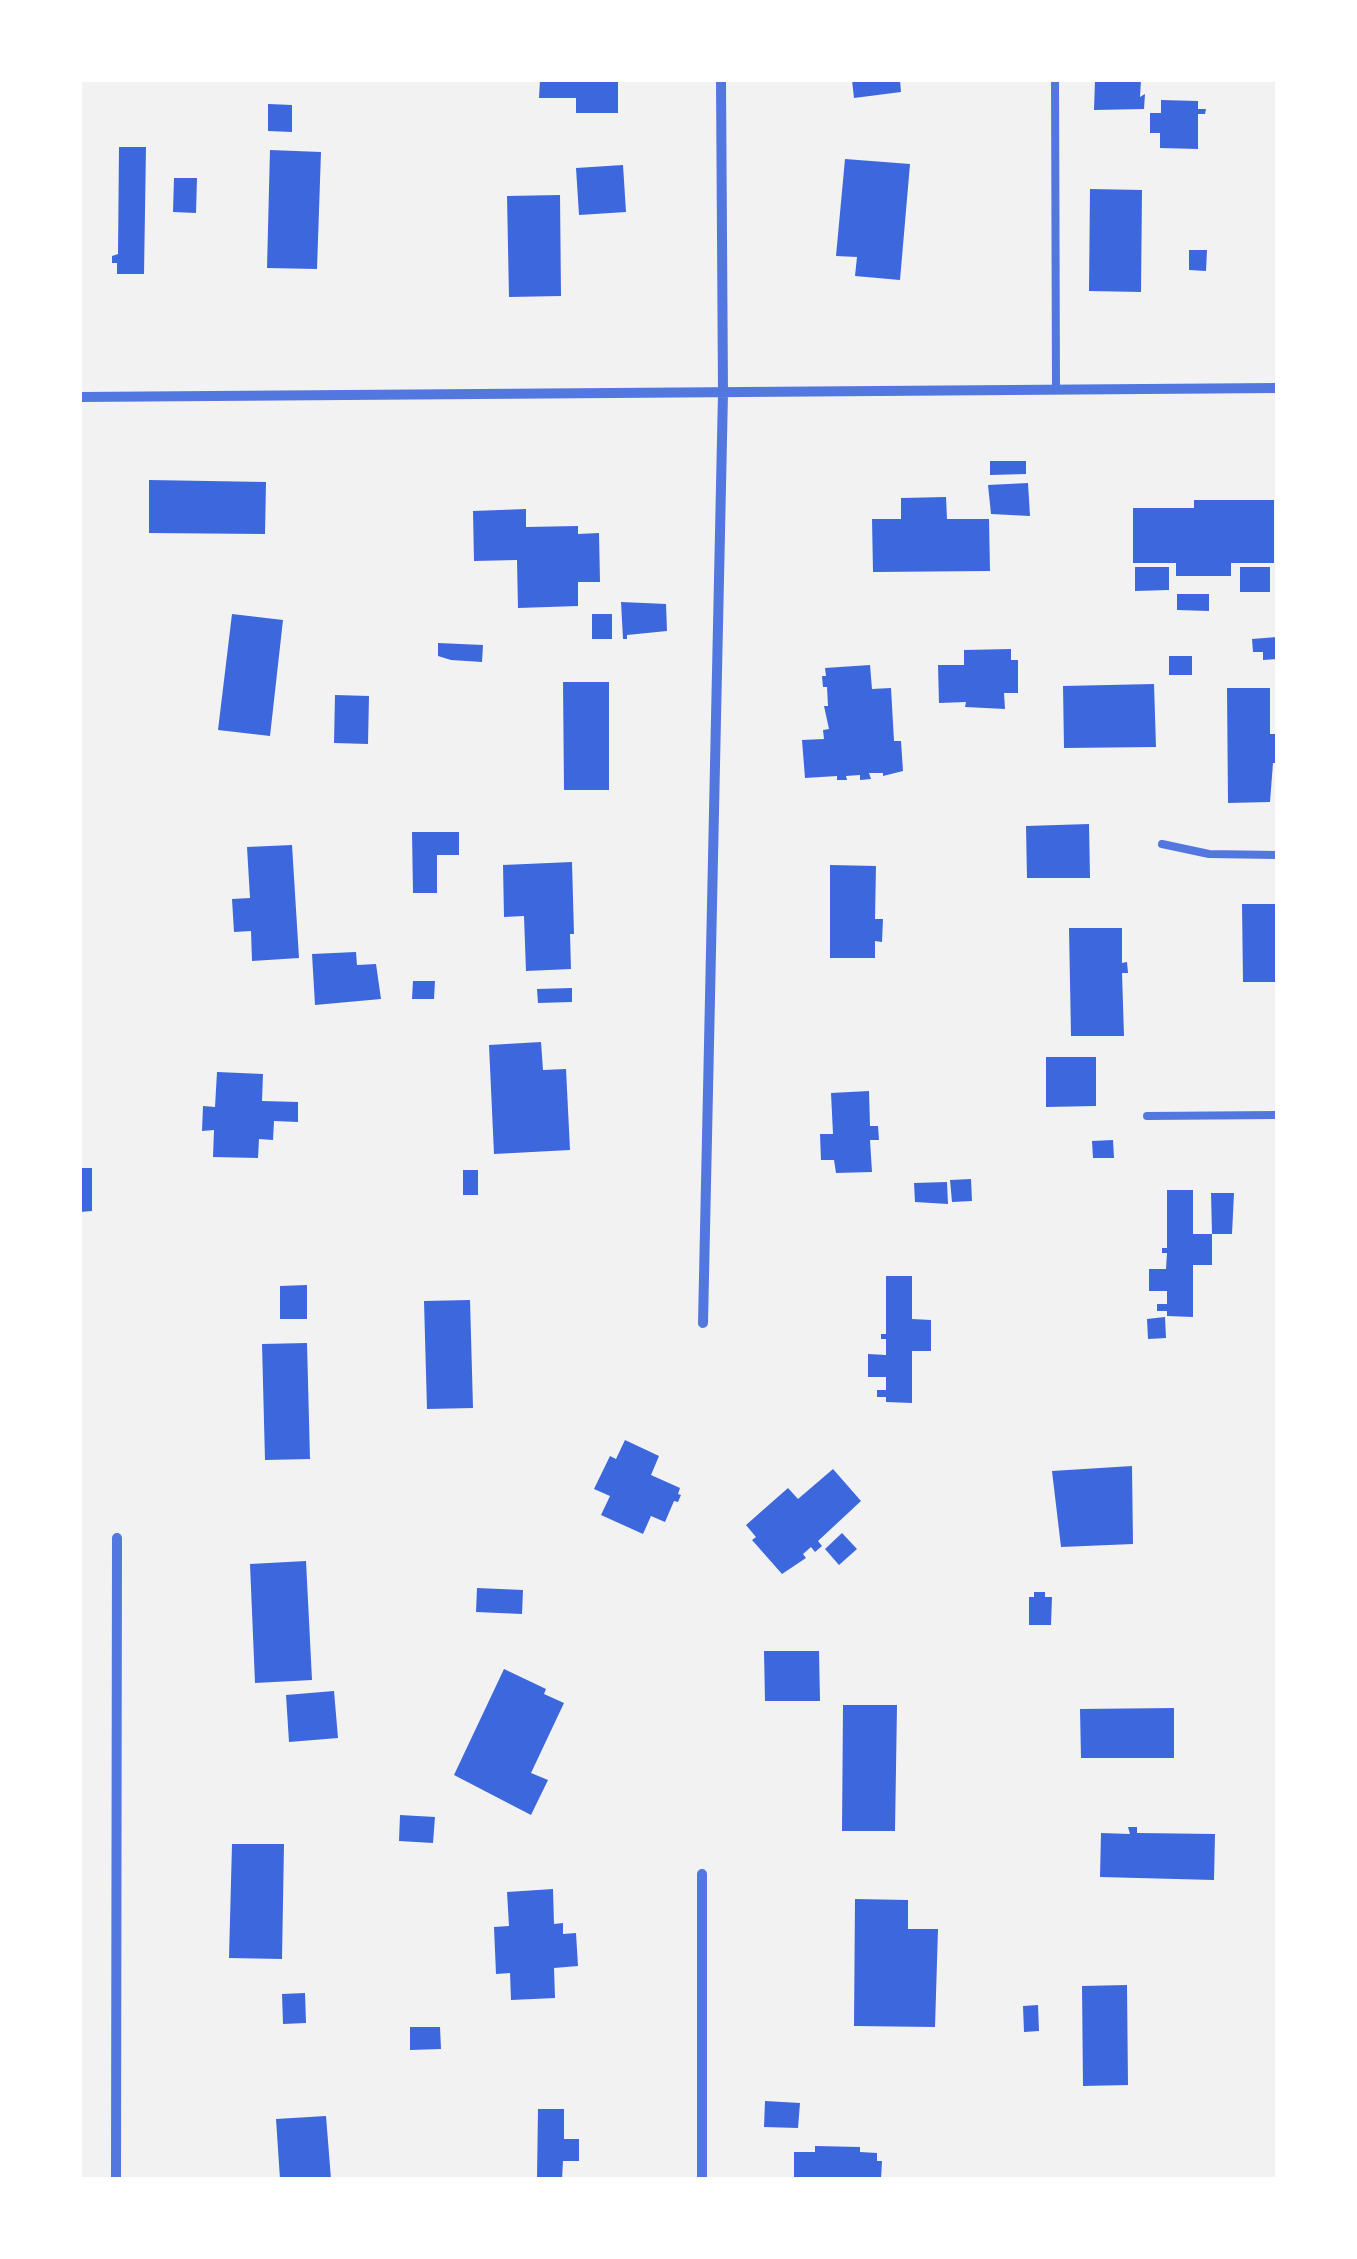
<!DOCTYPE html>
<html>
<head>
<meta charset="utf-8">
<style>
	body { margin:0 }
	#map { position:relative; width:1357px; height:2259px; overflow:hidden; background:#f2f2f2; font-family:Mulish,sans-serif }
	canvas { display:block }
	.frame { position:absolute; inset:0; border:82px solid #fff; pointer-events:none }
</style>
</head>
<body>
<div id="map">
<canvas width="1357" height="2259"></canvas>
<div class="frame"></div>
</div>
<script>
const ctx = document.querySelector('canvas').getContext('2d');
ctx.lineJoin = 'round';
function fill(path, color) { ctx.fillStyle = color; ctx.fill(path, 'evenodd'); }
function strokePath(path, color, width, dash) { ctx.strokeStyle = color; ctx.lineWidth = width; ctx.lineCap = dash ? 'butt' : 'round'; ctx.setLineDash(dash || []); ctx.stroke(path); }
const building = new Path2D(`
	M540 80H618V113H576V98H539Z
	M852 80H900L901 92 854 98Z
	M1095 80H1141L1140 97 1145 94 1144 109 1094 110Z
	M1161 100 1198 101V109H1206L1205 114H1198V149L1160 148V133H1150V113H1161Z
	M268 104 292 105V132L268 131Z
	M119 147H146L144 274H117V263H112V256L118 254Z
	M270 150 321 152 317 269 267 268Z
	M845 159 910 164 900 280 855 276 857 257 836 256Z
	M623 165 626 212 579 215 576 168Z
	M174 178H197L196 213 173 212Z
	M1090 189 1142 190 1141 292 1089 291Z
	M560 195 561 296 509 297 507 196Z
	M1189 250H1207L1206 271 1189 270Z
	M990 461H1026V474L990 475Z
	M149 480 266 482 265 534 149 533Z
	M1028 483 1030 516 991 514 988 485Z
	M946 497 947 519H989L990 571 873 572 872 519H901V498Z
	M1194 500H1274V563H1231V576H1176V563H1133V508H1194Z
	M526 509V527L578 526V534L599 533 600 582H578V606L518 608 517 560 474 561 473 511Z
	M1135 567H1169V590L1135 591Z
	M1240 567H1270V592H1240Z
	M1177 594H1209V611L1177 610Z
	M621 602 666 604 667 631 627 635V639H623Z
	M232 614 283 620 270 736 218 730Z
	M592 614H612V639H592Z
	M1277 637V659L1263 660V652H1253L1252 639Z
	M438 643 483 645 482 662 451 660 438 656Z
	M1011 649V660H1018V693H1004L1005 709 965 707 966 702 939 703 938 665H964V650Z
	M1169 656H1192V675H1169Z
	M870 665 872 689 891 688 894 741H901L903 771 883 776V773H869L871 779 860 780V775L846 776 847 780H837V776L805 778 802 740 824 739 823 730 829 729 824 706H828L827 687H823L822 676H826L825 668Z
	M563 682H609V790H564Z
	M1154 684 1156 747 1064 748 1063 686Z
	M1227 688H1270V734H1277V763H1273L1270 802 1228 803Z
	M335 695 369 696 368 744 334 743Z
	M1089 824 1090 878H1027L1026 826Z
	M412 832H459V855H437V893H413Z
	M292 845 299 958 252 961 251 931 234 932 232 899 250 898 247 847Z
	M572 862 574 934H570L571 969 526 971 524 916 504 917 503 865Z
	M830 865 876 866 875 919H883L882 942 875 941V958H830Z
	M1242 904H1277V982H1243Z
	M1069 928H1122V963L1127 962 1128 973H1122L1124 1036H1071Z
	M356 952 357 965 376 964 381 999 315 1005 312 954Z
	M413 981H435L434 999H412Z
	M572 988V1002L538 1003 537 989Z
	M541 1042 543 1070 566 1069 570 1150 494 1154 489 1045Z
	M1046 1057H1096V1106L1046 1107Z
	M217 1072 263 1074 262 1101 298 1102V1122L274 1121 273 1140 259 1139 258 1158 213 1157 214 1130 202 1131 203 1106 215 1107Z
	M869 1091 870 1126H878L879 1140H870L872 1172 836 1173 834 1160H821L820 1134H833L831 1093Z
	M1113 1140 1114 1158H1093L1092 1141Z
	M80 1168H92V1211L80 1212Z
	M463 1170H478V1195H463Z
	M971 1179 972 1201 952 1202 950 1180Z
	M947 1182 948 1204 915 1202 914 1183Z
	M1167 1190H1193V1234H1212V1265H1193V1317L1167 1316V1311H1157V1304H1167V1291H1149V1269H1166L1167 1253H1162V1248H1167Z
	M1211 1193H1234L1232 1234H1212Z
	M886 1276H912V1319L931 1320V1351H912V1403L886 1402V1397H877V1390H886V1377H868V1354L886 1355V1339H881V1334H886Z
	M307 1285V1319H280V1286Z
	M470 1300 473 1408 427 1409 424 1301Z
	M1165 1317 1166 1338 1148 1339 1147 1319Z
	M307 1343 310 1459 265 1460 262 1344Z
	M625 1440 659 1456 651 1475 680 1488 678 1494 681 1495 678 1502 674 1501 665 1522 651 1516 643 1534 601 1515 610 1496 594 1489 610 1456 616 1459Z
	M1132 1466 1133 1544 1061 1547 1052 1471Z
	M833 1469 861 1501 818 1541 822 1546 815 1552 811 1547 803 1554 806 1558 782 1574 752 1540 756 1537 746 1525 788 1488 798 1499Z
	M842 1533 857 1549 839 1565 825 1549Z
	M306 1561 312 1680 255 1683 250 1564Z
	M477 1588 523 1590 522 1614 476 1612Z
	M1034 1592H1045V1597H1052L1051 1625H1029V1597H1034Z
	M764 1651H819L820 1701H765Z
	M504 1669 546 1689 544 1694 564 1703 531 1773 548 1780 531 1815 454 1775Z
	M334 1691 338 1738 289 1742 286 1695Z
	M843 1705H897L895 1831H842Z
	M1174 1708V1758H1081L1080 1709Z
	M400 1815 435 1817 433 1843 399 1841Z
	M1128 1827H1137V1833L1215 1834 1214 1880 1100 1877 1101 1833 1130 1834Z
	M232 1844H284L282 1959 229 1958Z
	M553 1889 554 1924 563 1923V1934L576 1933 578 1966 554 1968 555 1998 511 2000 510 1973 496 1974 494 1927 509 1926 507 1892Z
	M855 1899 908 1900V1929H938L935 2027 854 2026Z
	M1127 1985 1128 2085 1083 2086 1082 1986Z
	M305 1993 306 2023 283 2024 282 1994Z
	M1038 2005 1039 2031 1024 2032 1023 2006Z
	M410 2027H440L441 2049 410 2050Z
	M765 2101 800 2103 798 2128 764 2127Z
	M538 2109H564V2139H579V2161H563L562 2179H537Z
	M326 2116 331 2179H280L276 2119Z
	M815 2146 860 2147V2152L877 2153V2161H882L881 2179H794V2152H815Z`);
const service = new Path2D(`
	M1055 80 1056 390
	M1162 844 1209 854 1277 855
	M1147 1116 1277 1115`);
const minor = new Path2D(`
	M80 397 1277 388
	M703 1323 723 393 721 80
	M702 1874V2179
	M116 2179 117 1538`);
fill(building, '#3d67dc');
strokePath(service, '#5277de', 8);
strokePath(minor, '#5277de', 10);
</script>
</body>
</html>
